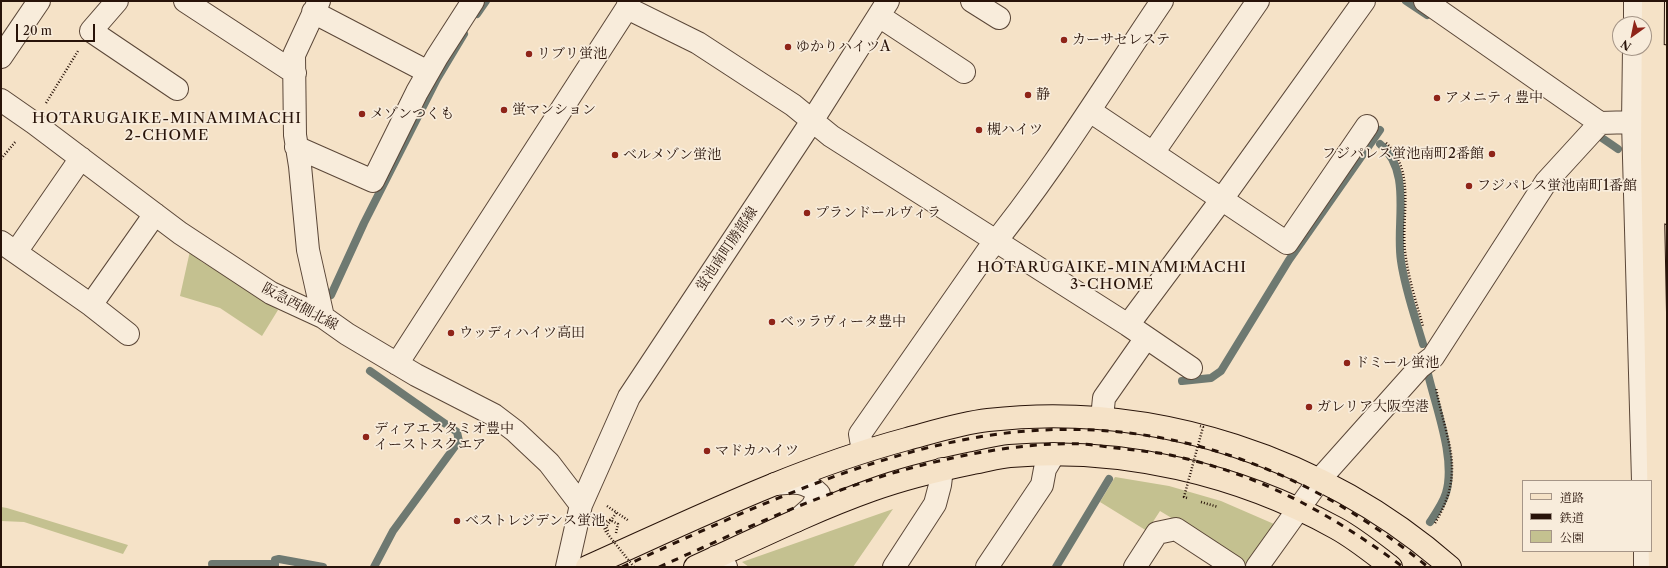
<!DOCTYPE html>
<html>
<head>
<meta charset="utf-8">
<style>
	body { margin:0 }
	#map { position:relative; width:1668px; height:568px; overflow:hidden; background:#f5e2c7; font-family:"Libre Caslon Text","Noto Serif JP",serif }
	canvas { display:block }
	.frame { position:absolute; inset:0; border:2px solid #281309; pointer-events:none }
	.legend { position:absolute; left:1522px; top:480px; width:130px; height:72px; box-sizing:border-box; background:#f8ecdb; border:1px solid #a59587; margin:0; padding:5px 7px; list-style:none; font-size:12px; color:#281309 }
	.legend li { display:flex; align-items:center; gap:8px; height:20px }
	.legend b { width:20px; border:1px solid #a59587 }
	.north { position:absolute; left:1612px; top:16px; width:40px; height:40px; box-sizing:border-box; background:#f8ecdb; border:1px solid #a59587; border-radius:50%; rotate:213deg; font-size:11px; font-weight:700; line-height:16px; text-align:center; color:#281309 }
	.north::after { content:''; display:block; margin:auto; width:14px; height:18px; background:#8f2418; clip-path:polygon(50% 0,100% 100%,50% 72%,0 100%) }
	.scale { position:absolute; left:16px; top:24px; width:79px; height:18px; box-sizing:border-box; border:2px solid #281309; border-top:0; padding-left:5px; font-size:12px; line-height:14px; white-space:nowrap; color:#281309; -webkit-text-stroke:3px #f8ecdb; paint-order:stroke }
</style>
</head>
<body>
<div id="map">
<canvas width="1668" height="568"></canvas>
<div class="frame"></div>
<ul class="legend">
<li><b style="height:5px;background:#f5e2c7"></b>道路</li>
<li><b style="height:5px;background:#281309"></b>鉄道</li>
<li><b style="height:11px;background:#c4c190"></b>公園</li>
</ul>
<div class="north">N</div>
<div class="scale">20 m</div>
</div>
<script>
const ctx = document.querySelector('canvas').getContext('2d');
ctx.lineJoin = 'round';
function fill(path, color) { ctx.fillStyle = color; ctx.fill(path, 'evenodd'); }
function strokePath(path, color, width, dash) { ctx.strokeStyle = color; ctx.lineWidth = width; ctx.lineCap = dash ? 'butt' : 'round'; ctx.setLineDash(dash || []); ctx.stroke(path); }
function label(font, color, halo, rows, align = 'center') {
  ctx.font = font + ' "Libre Caslon Text","Noto Serif JP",serif'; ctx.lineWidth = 3.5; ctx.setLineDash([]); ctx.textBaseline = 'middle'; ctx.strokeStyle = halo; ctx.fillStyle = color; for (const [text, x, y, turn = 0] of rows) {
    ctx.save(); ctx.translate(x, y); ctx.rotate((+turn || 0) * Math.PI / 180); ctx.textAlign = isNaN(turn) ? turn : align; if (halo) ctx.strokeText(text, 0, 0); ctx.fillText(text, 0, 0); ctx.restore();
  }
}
const green = new Path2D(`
	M190 251 202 262 240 284 278 310 262 336 220 308 180 296Z
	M1115 477 1169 486 1221 501 1274 524 1249 565 1160 511 1147 531 1100 502Z
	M1 507 7 508 128 545 123 554 24 522 1 521Z
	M893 509 853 567H749L742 562Z`);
const stream = new Path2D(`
	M1406 1 1427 15
	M477 14 486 1
	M1602 138 1618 149
	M1380 144C1413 172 1395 224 1401 261 1405 289 1415 317 1423 344
	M331 295 364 223 437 79 464 34
	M370 371 457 432 459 441 393 531 374 567
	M1428 374C1436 408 1456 459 1446 493 1443 503 1436 513 1430 522
	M1182 381 1211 378 1221 371 1289 260 1380 130
	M212 564H275
	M275 567V560L279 559 323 567
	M1056 567 1109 479`);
const path = new Path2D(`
	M46 103 78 51
	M1386 143C1416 171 1401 215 1405 251 1408 277 1416 302 1423 326
	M1 159 16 141
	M1201 502 1218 507
	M607 506 629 521
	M1435 523C1467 470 1446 442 1436 388
	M608 531 606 527 617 512`);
const minor = new Path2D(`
	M117 1 91 31 177 89
	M185 1 295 73
	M319 1 294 55 295 135 300 166 308 250 323 317
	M972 1 999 18
	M1425 1 1600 123 1633 122
	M627 8 698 43 793 105 831 136 1128 325 1191 368
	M313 12 428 72
	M879 16 964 72
	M1635 24V1
	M1634 48 1633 122 1643 481
	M1 57 39 1
	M1 100 34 123 180 233 271 293 323 317 347 334 416 375 494 415 515 431 549 463 581 505
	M1090 111 1287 243 1367 126
	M296 147 373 181 417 92 437 57 473 1
	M1153 153 1258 1
	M1 242 91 305 128 334
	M16 252 81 158
	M91 305 155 214
	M1128 325 1222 199 1364 1
	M397 364 627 8 629 1
	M1102 418 1104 398 1146 338
	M863 451 860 434 987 252C1052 173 1105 85 1162 1
	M775 484C794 482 805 480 819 494L812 507 796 521
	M1645 551V567
	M716 557 726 567
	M567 567 581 505 629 397 812 121 888 1
	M894 567 935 504 940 485 942 469
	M987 567 1042 485 1045 469 1054 454
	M1135 567 1157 533 1176 529 1234 567
	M1257 567 1320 479 1420 367 1433 357 1546 182 1600 123`);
const major = new Path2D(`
	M1663 56 1667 213
	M587 567C692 520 795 469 907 439 933 432 961 423 988 420 1154 401 1325 458 1450 567
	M695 567C752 541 813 511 872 490 905 478 939 470 973 463 985 461 998 457 1010 456 1122 447 1238 474 1336 528 1356 539 1374 554 1391 567`);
const highway = new Path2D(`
	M1653 1 1652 159 1660 567`);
const rail = new Path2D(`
	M622 567C737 515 860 456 985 436 1150 410 1300 462 1428 567
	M659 567C725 538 792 506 861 483 927 461 1015 441 1084 444 1095 445 1106 447 1116 448 1139 451 1161 452 1183 458 1265 477 1336 517 1403 567`);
const pathBridge = new Path2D(`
	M1187 498 1184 497 1203 427 1200 426
	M616 533 618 524 610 520 605 522 604 527 606 532 634 567`);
const markers = [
	[1064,40,4,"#8f2418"],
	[788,47,4,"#8f2418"],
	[529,54,4,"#8f2418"],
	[1028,95,4,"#8f2418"],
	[1437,98,4,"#8f2418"],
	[504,110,4,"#8f2418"],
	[362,114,4,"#8f2418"],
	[979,130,4,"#8f2418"],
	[1492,154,4,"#8f2418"],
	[615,155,4,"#8f2418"],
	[1469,186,4,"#8f2418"],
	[807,213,4,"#8f2418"],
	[772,322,4,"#8f2418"],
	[451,333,4,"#8f2418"],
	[1347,363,4,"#8f2418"],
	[1309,407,4,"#8f2418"],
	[366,437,4,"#8f2418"],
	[707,451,4,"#8f2418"],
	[457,521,4,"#8f2418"]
];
const poiNames = [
	["カーサセレステ",1072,40],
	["ゆかりハイツA",796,47],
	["リブリ蛍池",537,54],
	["静",1036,95],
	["アメニティ豊中",1445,98],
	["蛍マンション",512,110],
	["メゾンつくも",370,114],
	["槻ハイツ",987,130],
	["フジパレス蛍池南町2番館",1484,154,"right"],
	["ベルメゾン蛍池",623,155],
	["フジパレス蛍池南町1番館",1477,186],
	["プランドールヴィラ",815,213],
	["ベッラヴィータ豊中",780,322],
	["ウッディハイツ高田",459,333],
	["ドミール蛍池",1355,363],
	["ガレリア大阪空港",1317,407],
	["ディアエスタミオ豊中",374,429],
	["イーストスクエア",374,445],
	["マドカハイツ",715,451],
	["ベストレジデンス蛍池",465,521]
];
const streetNames = [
	["蛍池南町勝部線",727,249,-56],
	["阪急西側北線",300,307,28]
];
const neighbourhoodNames = [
	["HOTARUGAIKE-MINAMIMACHI",167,119],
	["2-CHOME",167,136],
	["HOTARUGAIKE-MINAMIMACHI",1112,268],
	["3-CHOME",1112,285]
];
fill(green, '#c4c190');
strokePath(stream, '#6e7971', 8);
strokePath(minor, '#5b4738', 24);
strokePath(major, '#281309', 24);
strokePath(highway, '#281309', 24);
strokePath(path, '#281309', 2.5, [1, 2]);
strokePath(minor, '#f8ecdb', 22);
strokePath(major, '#f5e2c7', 22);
strokePath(highway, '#f5e2c7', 22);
strokePath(rail, '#281309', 3, [7, 7]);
strokePath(pathBridge, '#281309', 2.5, [1, 2]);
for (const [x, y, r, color] of markers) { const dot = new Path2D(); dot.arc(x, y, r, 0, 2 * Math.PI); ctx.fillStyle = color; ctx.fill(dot); strokePath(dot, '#f8ecdb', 1.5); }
label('14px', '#281309', '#f8ecdb', poiNames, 'left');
label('14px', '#281309', '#f8ecdb', streetNames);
ctx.letterSpacing = '1px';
label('15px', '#281309', '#f8ecdb', neighbourhoodNames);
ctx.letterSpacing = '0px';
</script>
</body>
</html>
